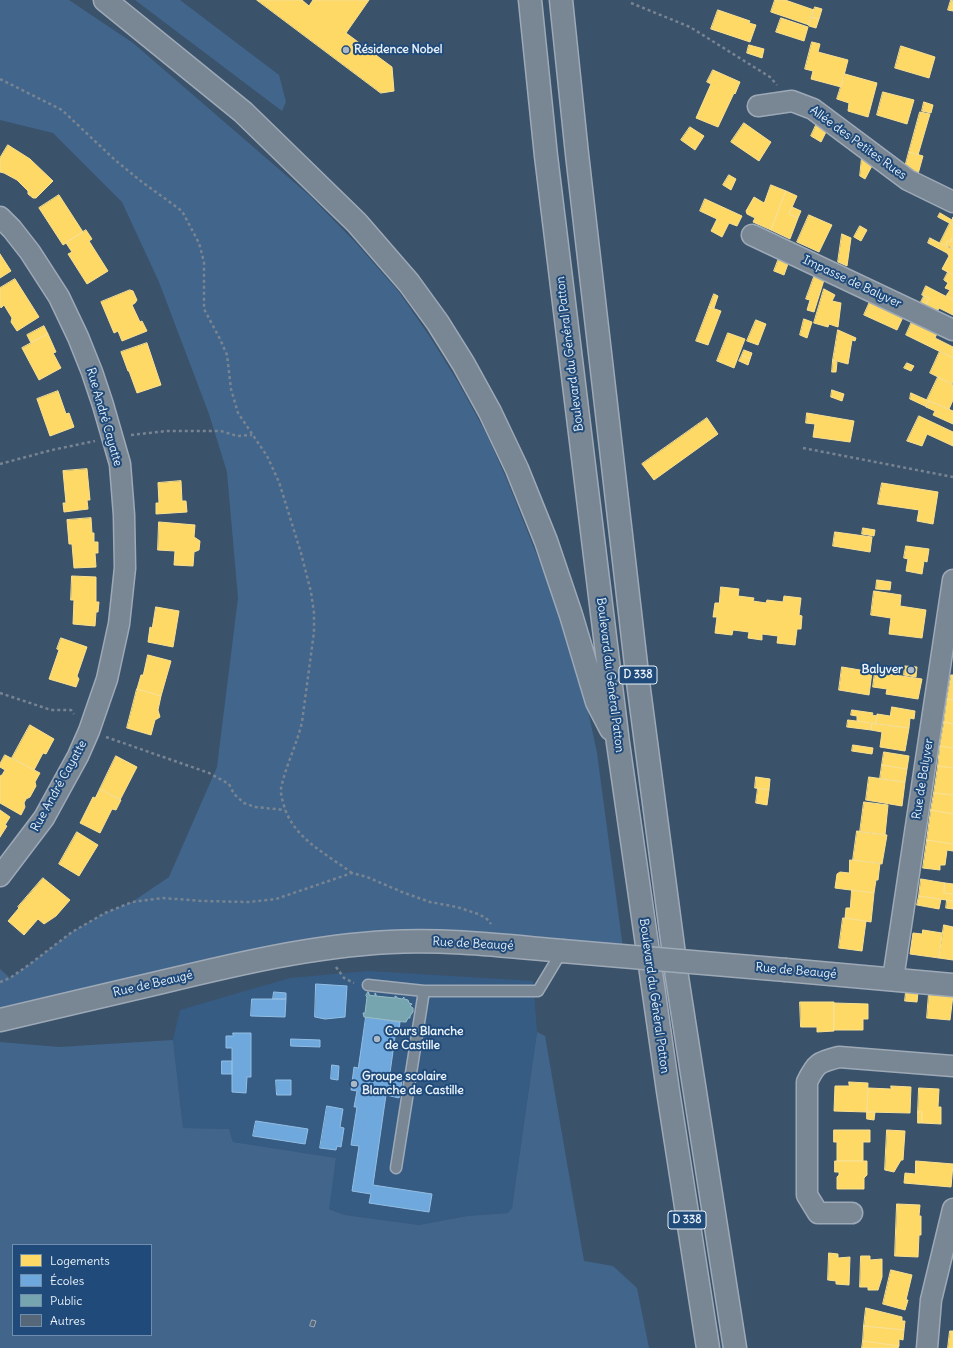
<!DOCTYPE html>
<html>
<head>
<meta charset="utf-8">
<style>
	body { margin:0 }
	#map { position:relative; width:953px; height:1348px; overflow:hidden; background:#3b526b; font-family:Delius,sans-serif }
	canvas { display:block }
	.legend { position:absolute; left:12px; top:1244px; width:140px; height:92px; box-sizing:border-box; background:#1f4a7a; border:1px solid #6f8dac; margin:0; padding:5px 7px; list-style:none; font-size:12px; color:#e8f1f8 }
	.legend li { display:flex; align-items:center; gap:8px; height:20px }
	.legend b { width:20px; border:1px solid #6f8dac }
</style>
</head>
<body>
<div id="map">
<canvas width="953" height="1348"></canvas>
<ul class="legend">
<li><b style="height:11px;background:#ffd966"></b>Logements</li>
<li><b style="height:11px;background:#6fa8dc"></b>Écoles</li>
<li><b style="height:11px;background:#76a5af"></b>Public</li>
<li><b style="height:11px;background:#57677a"></b>Autres</li>
</ul>
</div>
<script>
const ctx = document.querySelector('canvas').getContext('2d');
ctx.lineJoin = 'round';
function fill(path, color) { ctx.fillStyle = color; ctx.fill(path, 'evenodd'); }
function strokePath(path, color, width, dash) { ctx.strokeStyle = color; ctx.lineWidth = width; ctx.lineCap = dash ? 'butt' : 'round'; ctx.setLineDash(dash || []); ctx.stroke(path); }
function label(font, color, halo, rows, align = 'center') {
  ctx.font = font + ' Delius,sans-serif'; ctx.lineWidth = 4; ctx.setLineDash([]); ctx.textBaseline = 'middle'; ctx.strokeStyle = halo; ctx.fillStyle = color; for (const [text, x, y, turn = 0] of rows) {
    ctx.save(); ctx.translate(x, y); ctx.rotate((+turn || 0) * Math.PI / 180); ctx.textAlign = isNaN(turn) ? turn : align; if (halo) ctx.strokeText(text, 0, 0); ctx.fillText(text, 0, 0); ctx.restore();
  }
}
const built = new Path2D(`
	M369 971 533 981 537 1032 512 1208 508 1213 467 1216 419 1225 345 1215 328 1208 336 1158 233 1142 229 1129 183 1128 173 1040 180 1010 290 978Z`);
const green = new Path2D(`
	M0 0H69L133 43 310 196 356 243 399 292 430 337 458 382 487 435 507 480 556 603 581 677 597 753 624 956 389 942 0 1020V969L10 978 30 964 72 932 105 913 132 902 169 877 217 767 238 598 227 472 209 414 159 282 122 202 53 133 0 120Z
	M135 0H180L279 75 286 102 282 111Z
	M537 1032 545 1036 584 1261 613 1266 637 1288 649 1348H0V1042L59 1047 173 1040 183 1128 229 1129 233 1142 336 1158 329 1209 345 1215 419 1225 467 1216 508 1213 512 1208ZM13 1245H151V1335H13Z`);
const homes = new Path2D(`
	M257 0H302L309 6 313 0H369L346 33 392 67 394 91 381 93Z
	M775 0H785L814 10 809 25 771 12Z
	M951 0 953 1V11L948 10Z
	M815 7 822 9 819 19 811 17Z
	M718 10 750 21 749 23 756 25 750 42 711 29Z
	M811 17 819 19 816 28 809 26Z
	M781 18 808 27 804 41 776 32Z
	M812 42 820 44 818 52 848 60 841 87 811 79 813 71 805 69Z
	M749 45 764 49 762 58 747 53Z
	M901 46 935 57 929 78 895 68Z
	M713 70 740 82 735 94 734 93 718 127 696 118 711 84 707 82Z
	M845 74 877 83 868 117 848 111 849 103 837 99Z
	M883 92 914 100 907 124 877 115Z
	M924 102 933 105 931 113 922 111Z
	M920 112 930 114 918 155 909 152Z
	M744 123 771 142 759 161 731 142Z
	M817 123 827 130 821 142 811 136Z
	M690 127 704 136 695 150 681 140Z
	M8 145 30 159 53 181 36 198H33L28 194V191L17 180 4 173 0 172V158Z
	M909 152 923 156 918 174 904 171Z
	M862 157 873 164 865 179 860 176Z
	M729 175 736 179 731 190 723 185Z
	M771 185 786 191 771 230 753 222 755 218 747 214 746 211 754 197 764 203Z
	M786 191 797 196 789 214 798 218 790 239 771 230Z
	M59 195 83 232 63 245 39 208Z
	M705 199 742 216 737 226 729 223 722 237 711 231 717 219 700 211Z
	M792 207 801 211 798 218 789 214Z
	M940 213 952 220 953 217V225L938 217Z
	M809 215 832 225 819 252 797 242Z
	M950 223 953 225V236L950 242 947 241 946 244 948 247 940 243Z
	M860 226 867 230 861 241 854 237Z
	M86 230 92 239 89 241 108 271 87 284 68 254 72 252 66 243Z
	M842 234 851 238 847 266 838 262Z
	M953 236V250L946 244 947 241 950 242Z
	M930 238 953 250V275L942 269 949 256 947 253 928 243Z
	M781 253 790 258 784 275 774 271Z
	M0 254 11 271 0 278Z
	M948 272 953 275V300L946 296 950 290 945 288 948 283 944 280Z
	M814 277 824 280 814 312 807 310 810 300 806 299Z
	M15 279 39 317 17 331 11 322 12 318 4 305 1 308 0 306V288Z
	M926 286 953 300V315L939 308 936 314 924 308 929 298 922 295Z
	M824 289 835 295 832 301 841 303 838 327 829 324 828 327 814 323Z
	M130 290 133 291 137 300 135 303 132 305 140 322 142 321 147 331 122 341 118 331 114 333 101 302Z
	M714 294 718 296 714 308 709 307Z
	M924 296 929 298 924 308 919 306Z
	M872 297 904 315 897 330 864 315Z
	M709 307 721 311 708 345 696 341Z
	M914 317 939 329 935 338 953 347V358L906 335Z
	M804 319 812 322 807 338 800 335Z
	M756 320 766 324 758 345 747 341Z
	M44 326 48 334 31 343 27 335Z
	M838 330 856 338 855 341 852 340 848 364 833 360Z
	M728 333 745 339 734 368 717 361Z
	M48 334 56 352 53 353 61 368 39 380 22 348Z
	M147 343 161 385 137 393 129 371H128L121 352Z
	M744 350 752 353 750 359 742 355Z
	M940 351 953 358V382L952 384 930 373Z
	M742 355 750 359 748 365 739 361Z
	M833 360 837 362 836 372H832Z
	M907 363 914 366 911 371 904 368Z
	M938 377 953 385V400L949 409 927 400Z
	M832 390 844 394 842 401 831 397Z
	M58 391 66 414 69 413 74 427 50 436 37 399Z
	M911 393 929 401 927 407 910 399Z
	M929 401 953 411V424L933 415 935 411 926 407Z
	M807 413 854 421 850 442 813 437 815 424 806 423Z
	M919 416 953 432V446L927 434 922 446 907 441Z
	M707 418 718 434 654 480 642 464Z
	M87 469 90 500H87L88 509 64 512 63 503H66L63 471Z
	M181 481 182 501H186L187 512 156 514V503H159L158 483Z
	M882 483 938 492 933 524 917 521 919 510 878 504Z
	M91 518 92 533H94V542H98V553H95L96 567 74 568 72 544H69L67 520Z
	M159 522 195 525 194 537 200 541 199 550 194 552 193 566 174 565 175 551 158 550Z
	M863 528 875 530 874 536 862 534Z
	M835 532 872 537 870 552 833 546Z
	M906 546 929 549 927 562 924 561 922 574 906 571 908 559 904 558Z
	M72 576 96 577V602H99L98 612H96L95 626 73 624 74 600H71Z
	M877 580 891 582 890 590 876 589Z
	M721 587 739 589 738 596 754 598 753 601 766 603 767 600 783 602 784 596 801 598 799 615 802 616 801 629H797L795 645 777 643 778 636 762 634V640L748 638 749 632 733 630 732 635 715 633 717 617H713L715 603H719Z
	M874 591 901 595 900 606 926 610 922 638 889 634 891 618 871 615Z
	M156 607 179 611 173 647 148 642 150 627 152 628Z
	M61 638 87 647 77 676 79 679 76 687 49 679 59 650 57 649Z
	M148 655 171 661 161 696 137 689 141 675H143Z
	M905 666 917 667 916 677 904 675Z
	M842 667 872 672 869 695 839 690Z
	M875 672 922 679 918 699 886 694 887 689 873 687Z
	M951 675H953V700L947 699Z
	M137 689 161 696 158 710 160 717 155 720 151 735 127 728Z
	M947 699 953 700V724L944 722Z
	M892 707 915 711 914 719 910 718 909 728 876 724 877 714 890 716Z
	M852 710 873 713 872 715 877 716 876 724 857 721V716L851 715Z
	M848 720 872 723 871 730 847 727Z
	M944 722 953 724V748L940 746Z
	M872 723 909 728 905 751 880 747 882 732 871 730Z
	M30 725 54 739 46 754 43 753 34 770 12 758Z
	M853 745 873 748 872 754 852 751Z
	M940 746 953 748V768L938 766Z
	M884 752 909 756 907 769 882 765Z
	M5 755 40 773 35 782 36 786 30 797 26 799 24 803 25 807 21 815 0 803V776L2 775 5 770 0 767V764Z
	M116 756 137 767 120 800 100 789Z
	M882 765 907 769 905 782 880 779Z
	M938 766 953 768V795L934 793Z
	M756 777 770 779 769 790 755 788Z
	M869 777 905 782 902 806 866 800Z
	M758 788 769 790 767 805 756 803Z
	M100 789 121 800 116 810 112 809 100 833 80 823 93 797 95 798Z
	M934 793 953 795V814L931 810Z
	M864 802 888 805 885 835 860 832Z
	M0 810 10 817 5 825 7 826 0 837Z
	M931 810 953 814V844L927 840Z
	M857 831 887 835 882 864 853 860Z
	M77 832 98 845 79 876 59 864Z
	M927 840 953 844V851L947 850 945 865H940V870L923 868Z
	M850 860 880 863 878 880H876L874 893 835 888 837 874 840 872 849 873Z
	M43 878 70 900 56 916 44 924 38 919 24 935 8 921 19 908 18 907Z
	M921 879 945 883 944 893 953 894V901L919 896Z
	M945 883 953 884V894L944 893Z
	M852 890 874 893 871 922 845 918 846 908H850Z
	M919 896 941 899 939 909 917 905Z
	M947 900 953 901V909L946 908Z
	M843 918 866 921 862 951 839 948Z
	M944 925 953 927V960L939 958Z
	M923 930 942 933 939 958 910 954 913 933 922 934Z
	M906 992H918L917 1002 905 1001Z
	M929 993 953 995 950 1020 927 1018Z
	M800 1002H834V1031L817 1032V1027H801Z
	M834 1003 868 1004V1019H863V1030H834Z
	M849 1082 868 1083 867 1112 834 1111 835 1086H849Z
	M891 1086 911 1087 910 1113 867 1112 868 1088 891 1089Z
	M919 1088 939 1089 938 1107H941V1124L922 1123V1112H918Z
	M867 1112H875L874 1120 867 1119Z
	M918 1112H922V1123H918Z
	M834 1130H870V1142H863V1161H837V1142H834Z
	M887 1130 905 1131 903 1160H901L894 1172 885 1170Z
	M835 1161H867V1175L864 1178V1189H837V1177L839 1175V1172H835Z
	M916 1161 953 1164 951 1187 904 1183 905 1173 915 1174Z
	M897 1204 920 1205 919 1216H921V1235H919L918 1257 895 1256Z
	M829 1253 838 1254V1258L850 1257 849 1285 836 1284V1281L828 1280Z
	M861 1256H870V1260L882 1259V1277L878 1290H868V1287H860Z
	M891 1270 912 1275 906 1300H908L905 1310 883 1304Z
	M866 1308 902 1317V1321H905L904 1330 864 1326Z
	M864 1326 904 1330 903 1340 899 1339V1346L863 1341Z
	M950 1331H953V1348H948Z
	M863 1341 899 1346 898 1348H862Z`);
const schools = new Path2D(`
	M316 984 347 986 345 1017 325 1019 315 1017Z
	M274 992 286 993V999H273Z
	M252 999H286L285 1017 251 1016Z
	M366 1017 400 1022 399 1030H396L389 1080 402 1081 399 1098 386 1095 373 1185 432 1194 429 1212 369 1203 371 1194 352 1191 359 1146 351 1145 357 1107H354L357 1091 351 1090 354 1067 358 1068Z
	M233 1033H251V1077H247L246 1093 232 1092V1048H226V1036H233Z
	M291 1039 320 1040V1047L291 1046Z
	M222 1061H232V1074H222Z
	M332 1065 339 1066 338 1080 331 1079Z
	M276 1080H291V1095H277Z
	M327 1106 343 1109 340 1127 344 1128 341 1147 337 1146 336 1150 320 1148Z
	M256 1121 308 1129 305 1144 253 1136Z`);
const public = new Path2D(`
	M368 992 369 993V995L375 996V993L376 994V996L395 998V996L397 997V998L402 999 404 997V999L408 1000 409 1003 412 1004 410 1006 413 1008V1012L410 1016V1018H408L406 1022H404L364 1017 363 1013H365L367 997 366 996Z`);
const building = new Path2D(`
	M312 1320 316 1321 314 1327 310 1326Z`);
const path = new Path2D(`
	M631 3 690 27 770 77 777 85
	M0 79 62 110 115 160 142 182 182 211 199 243 204 262V309L220 339 227 355 231 389 238 413 267 456 279 482 301 553 311 592 314 613V632L302 722C297 744 287 763 282 784 280 790 281 796 283 802 291 837 325 853 352 873
	M131 435 167 431H221L237 436 252 435
	M803 448 953 477
	M0 464 52 450 95 441
	M0 693 51 710H71L74 714
	M106 737 209 773 229 784 234 794 244 803 255 807 285 810
	M336 967 344 978 354 983
	M0 982 10 978 30 964 72 932 105 913 132 902 163 898 202 901 249 902 276 899 352 873 367 877 402 892 430 902 457 907 478 914 486 918 491 924`);
const service = new Path2D(`
	M368 985 424 991H538L562 951
	M396 1168 424 991`);
const minor = new Path2D(`
	M758 106 792 101 813 109 908 180 953 202
	M0 217 12 229 30 252 59 297 78 337 92 372 103 405 120 464 124 515 125 568 119 624 107 679 89 731 78 756 44 818 0 876
	M752 235 953 330
	M893 979 953 580
	M852 1213H818L807 1195V1082C816 1063 819 1062 839 1057L953 1066
	M927 1348 931 1300 953 1209`);
const tertiary = new Path2D(`
	M786 970 953 985
	M0 1020C54 1007 108 995 162 982 237 964 312 946 390 942 448 939 505 946 562 951`);
const trunk = new Path2D(`
	M105 0 243 112 357 223 409 283 438 323 463 363 490 412 517 469 546 541 571 615 597 702 611 729
	M530 0 546 156 618 743 668 1091 708 1348
	M561 0 577 154 638 682 677 977 735 1348`);
const tertiaryBridge = new Path2D(`
	M562 951 786 970`);
const markers = [
	[346,50,4,"#abb9c7"],
	[911,670,4,"#abb9c7"],
	[377,1039,4,"#abb9c7"],
	[354,1084,4,"#abb9c7"]
];
const shields = [
	[638,675,38],
	[687,1220,38]
];
const shieldNames = [
	["D 338",638,675],
	["D 338",687,1220]
];
const poiNames = [
	["Résidence Nobel",354,50],
	["Balyver",903,670,"right"],
	["Cours Blanche",385,1032],
	["de Castille",385,1046],
	["Groupe scolaire",362,1077],
	["Blanche de Castille",362,1091]
];
const streetNames = [
	["Allée des Petites Rues",858,143,36],
	["Impasse de Balyver",852,282,25],
	["Boulevard du Général Patton",570,354,-97],
	["Rue André Cayatte",104,417,74],
	["Boulevard du Général Patton",610,675,83],
	["Rue de Balyver",923,779,-81],
	["Rue André Cayatte",59,786,-61],
	["Rue de Beaugé",473,944,3],
	["Rue de Beaugé",796,971,5],
	["Rue de Beaugé",153,984,-13],
	["Boulevard du Général Patton",654,996,82]
];
fill(built, '#365c84');
fill(green, '#42658c');
fill(homes, '#ffd966');
strokePath(homes, '#f8e092', 1);
fill(schools, '#6fa8dc');
strokePath(schools, '#93bee4', 1);
fill(public, '#76a5af');
strokePath(public, '#98bcc5', 1);
fill(building, '#57677a');
strokePath(building, '#9da9b6', 1);
strokePath(service, '#9da9b6', 13);
strokePath(minor, '#9da9b6', 23);
strokePath(tertiary, '#9da9b6', 25);
strokePath(trunk, '#9da9b6', 25);
strokePath(path, '#788491', 2.5, [3, 3]);
strokePath(service, '#798694', 10);
strokePath(minor, '#798694', 20);
strokePath(tertiary, '#798694', 22);
strokePath(trunk, '#798694', 22);
strokePath(tertiaryBridge, '#9da9b6', 25, []);
strokePath(tertiaryBridge, '#798694', 22);
for (const [x, y, r, color] of markers) { const dot = new Path2D(); dot.arc(x, y, r, 0, 2 * Math.PI); ctx.fillStyle = color; ctx.fill(dot); strokePath(dot, '#1f4a7a', 1.5); }
for (const [x, y, w] of shields) { const box = new Path2D(); box.roundRect(x - w / 2, y - 9, w, 18, 3); ctx.fillStyle = '#1f4a7a'; ctx.fill(box); strokePath(box, '#e8f1f8', 1); }
label('bold 11px', '#e8f1f8', null, shieldNames);
label('bold 12px', '#e8f1f8', '#1f4a7a', poiNames, 'left');
label('12px', '#e8f1f8', '#1f4a7a', streetNames);
</script>
</body>
</html>
